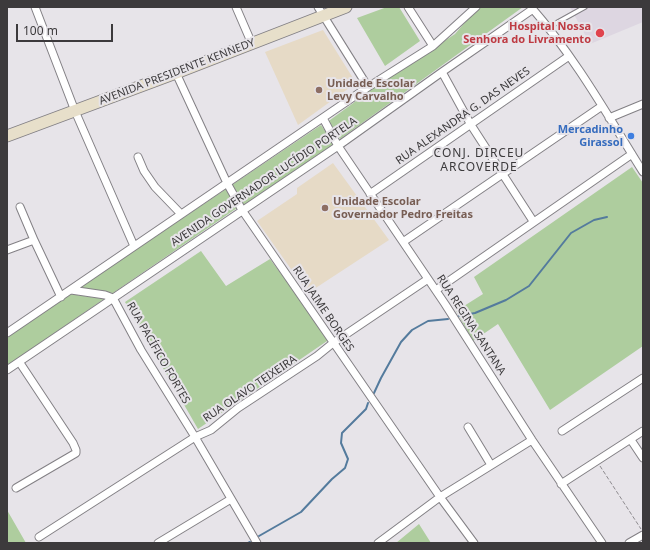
<!DOCTYPE html>
<html>
<head>
<meta charset="utf-8">
<style>
	body { margin:0 }
	#map { position:relative; width:650px; height:550px; overflow:hidden; background:#e7e4e9; font-family:"Noto Sans",sans-serif }
	canvas { display:block }
	.frame { position:absolute; inset:0; border:8px solid #3c3a3c; pointer-events:none }
	.scale { position:absolute; left:16px; top:24px; width:97px; height:18px; box-sizing:border-box; border:2px solid #3c3a3c; border-top:0; padding-left:5px; font-size:12px; line-height:14px; white-space:nowrap; color:#3c3a3c; -webkit-text-stroke:3px #e7e4e9; paint-order:stroke }
</style>
</head>
<body>
<div id="map">
<canvas width="650" height="550"></canvas>
<div class="frame"></div>
<div class="scale">100 m</div>
</div>
<script>
const ctx = document.querySelector('canvas').getContext('2d');
ctx.lineJoin = 'round';
function fill(path, color) { ctx.fillStyle = color; ctx.fill(path, 'evenodd'); }
function strokePath(path, color, width, dash) { ctx.strokeStyle = color; ctx.lineWidth = width; ctx.lineCap = dash ? 'butt' : 'round'; ctx.setLineDash(dash || []); ctx.stroke(path); }
function label(font, color, halo, rows, align = 'center') {
  ctx.font = font + ' "Noto Sans",sans-serif'; ctx.lineWidth = 4; ctx.setLineDash([]); ctx.textBaseline = 'middle'; ctx.strokeStyle = halo; ctx.fillStyle = color; for (const [text, x, y, turn = 0] of rows) {
    ctx.save(); ctx.translate(x, y); ctx.rotate((+turn || 0) * Math.PI / 180); ctx.textAlign = isNaN(turn) ? turn : align; if (halo) ctx.strokeText(text, 0, 0); ctx.fillText(text, 0, 0); ctx.restore();
  }
}
const built = new Path2D(`
	M570 7H643V22L590 44Z`);
const education = new Path2D(`
	M323 30 356 83 298 125 265 52Z
	M333 163 389 240 308 293 257 221 297 194V188Z`);
const green = new Path2D(`
	M387 7H399L420 41 385 66 357 18Z
	M478 7H523L340 139 326 123 382 82 455 34Z
	M321 125 335 145 243 206 229 187Z
	M632 167 643 183V346L550 410 498 324 473 341 456 311 483 294 474 277Z
	M226 189 237 208 113 293 79 288Z
	M201 251 226 286 270 259 330 339 198 429 125 302Z
	M70 294 104 299 7 366V337Z
	M7 510 26 543H7Z
	M419 524 431 543H396Z`);
const stream = new Path2D(`
	M459 316 475 313 506 300 529 286 571 233 594 220 607 217
	M374 393 381 378 401 342 412 330 428 321 448 319
	M259 536 301 512 332 479 345 468 348 459 341 443 342 433 366 409 368 403
	M248 543 250 542`);
const path = new Path2D(`
	M600 466 641 529`);
const lane = new Path2D(`
	M549 27 585 7`);
const street = new Path2D(`
	M35 7 75 111 134 246
	M236 7 252 44
	M318 7 368 87
	M408 7 433 46
	M531 7C575 57 608 116 643 172
	M442 72 471 125 533 221
	M176 73 227 183 242 210 440 497 474 543
	M323 118 338 146 445 304 532 440 602 543
	M609 118 643 104
	M138 157 144 171 155 187 181 214
	M370 194 569 56
	M20 207 34 240
	M403 242 602 106
	M7 250 34 240 61 297
	M71 290 105 295 113 298 141 350 195 437 257 543
	M436 290 632 154
	M7 333 368 87 433 46 476 7
	M7 370 338 146 442 72 533 9
	M468 427 491 465
	M562 431 643 378
	M631 440 643 458
	M561 484 643 431
	M16 488 76 453V450L73 443 20 363
	M39 537 195 437 211 430 238 408 317 356 333 343 428 279
	M158 543 231 499
	M378 543 440 497 532 440
	M629 543 643 535`);
const secondary = new Path2D(`
	M7 136 176 73 346 7`);
const markers = [
	[600,33,5,"#e0444e"],
	[319,90,4,"#8d6e63"],
	[631,136,4,"#3f7fe0"],
	[325,208,4,"#8d6e63"]
];
const healthNames = [
	["Hospital Nossa",591,27],
	["Senhora do Livramento",591,40]
];
const streetNames = [
	["AVENIDA PRESIDENTE KENNEDY",177,72,-21],
	["RUA ALEXANDRA G. DAS NEVES",463,116,-35],
	["AVENIDA GOVERNADOR LUCÍDIO PORTELA",264,182,-34],
	["RUA JAIME BORGES",323,309,56],
	["RUA REGINA SANTANA",471,325,57],
	["RUA PACÍFICO FORTES",158,353,60],
	["RUA OLAVO TEIXEIRA",250,389,-34]
];
const educationNames = [
	["Unidade Escolar",327,84],
	["Levy Carvalho",327,97],
	["Unidade Escolar",333,202],
	["Governador Pedro Freitas",333,215]
];
const shopNames = [
	["Mercadinho",623,130],
	["Girassol",623,143]
];
const neighbourhoodNames = [
	["CONJ. DIRCEU",479,154],
	["ARCOVERDE",479,168]
];
fill(built, '#ddd6e1');
fill(education, '#e6dac6');
fill(green, '#aecd9e');
strokePath(stream, '#547b9d', 2);
strokePath(lane, '#838085', 5.5);
strokePath(street, '#838085', 9);
strokePath(secondary, '#838085', 13);
strokePath(path, '#8d8a8e', 1, [4, 2]);
strokePath(lane, '#fff', 3.5);
strokePath(street, '#fff', 7);
strokePath(secondary, '#e7dfca', 11);
for (const [x, y, r, color] of markers) { const dot = new Path2D(); dot.arc(x, y, r, 0, 2 * Math.PI); ctx.fillStyle = color; ctx.fill(dot); strokePath(dot, '#e7e4e9', 1.5); }
label('bold 11px', '#be3a42', '#e7e4e9', healthNames, 'right');
label('11px', '#3c3a3c', '#e7e4e9', streetNames);
label('bold 11px', '#785e54', '#e7e4e9', educationNames, 'left');
label('bold 11px', '#366cbe', '#e7e4e9', shopNames, 'right');
ctx.letterSpacing = '1px';
label('12px', '#3c3a3c', '#e7e4e9', neighbourhoodNames);
ctx.letterSpacing = '0px';
</script>
</body>
</html>
